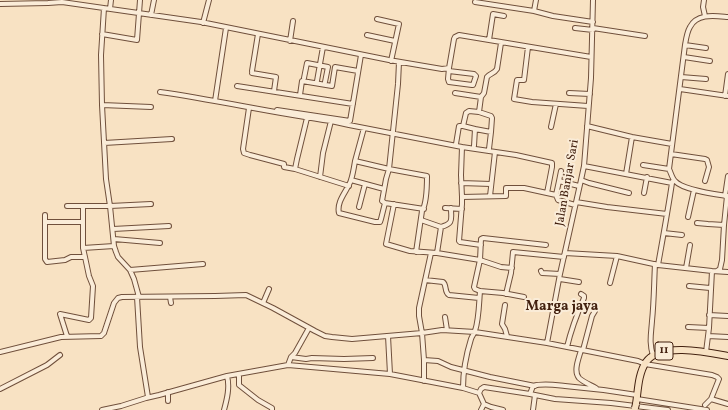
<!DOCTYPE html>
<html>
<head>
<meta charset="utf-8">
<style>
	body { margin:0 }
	canvas { display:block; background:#f8e2c3 }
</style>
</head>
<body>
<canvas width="728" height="410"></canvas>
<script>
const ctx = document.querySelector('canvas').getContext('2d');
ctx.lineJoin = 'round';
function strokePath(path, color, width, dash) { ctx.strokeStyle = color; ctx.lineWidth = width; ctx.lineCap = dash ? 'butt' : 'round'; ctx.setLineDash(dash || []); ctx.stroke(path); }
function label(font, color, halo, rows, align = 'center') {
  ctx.font = font + ' Vollkorn,serif'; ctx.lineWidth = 4; ctx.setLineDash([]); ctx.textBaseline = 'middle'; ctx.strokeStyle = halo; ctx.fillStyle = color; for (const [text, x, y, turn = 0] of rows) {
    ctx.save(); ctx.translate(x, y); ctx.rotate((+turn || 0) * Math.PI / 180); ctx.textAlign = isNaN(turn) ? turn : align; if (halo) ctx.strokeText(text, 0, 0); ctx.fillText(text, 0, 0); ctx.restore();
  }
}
const minor = new Path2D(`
	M704 0 703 7 705 16
	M475 2 534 11 553 16 593 22
	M0 4 48 3 62 2 201 22 389 60 442 69 449 68 454 39 455 37 459 35 591 57
	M104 8 101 55 102 105 106 179 110 206 114 246 116 252 118 257 130 270 134 279 139 297
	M110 9 111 0
	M534 11 536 0
	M151 15 154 0
	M377 19 399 24 391 61
	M203 23 209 0
	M575 28 593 30
	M593 28 645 36
	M102 34 137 40 140 0
	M367 35 395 41
	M489 40 493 14 504 16
	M290 41 293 21
	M685 45 706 48
	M528 47 524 80H517L514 99 532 102 588 106
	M684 57 710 61
	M399 62 398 84 389 169 386 179 382 201 385 203 424 209
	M252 71 258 34
	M449 71 474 74 476 76 473 85H472L449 82 448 79 449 68
	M252 73 276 77 274 91
	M681 77 706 79
	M304 78 307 63 328 67 325 82
	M317 81 323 47
	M237 86 353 104
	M680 89 728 96
	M160 92C217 100 273 113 331 121
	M455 93 481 97
	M569 93 590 94
	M300 95 302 81 332 86 335 67 358 71
	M725 96 728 74
	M215 101 226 28
	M102 105 151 107
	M249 108 243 149 244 153 250 155 284 164V167L295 169
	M277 110 350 121 361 55
	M307 118 297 159 295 169 349 186
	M587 126 632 137 672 144
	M551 127 556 104
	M475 129 463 126 466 113 469 111 479 112 481 97 484 93 487 77C490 73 494 74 497 69L501 43
	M104 143 172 139
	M456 144 459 126H463
	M474 146 475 129 491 132 492 118 491 116 479 112
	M489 149 491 132
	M671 154 705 159 707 160 709 167 705 181
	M355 161 364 128
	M643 165 669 169
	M584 166 672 183
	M561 171 559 181 556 195 558 200 575 205
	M626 174 632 137
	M320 177 323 153 331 121 349 125 462 147
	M351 180 384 189
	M581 180 589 183 629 193
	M559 181 579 186
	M461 183 491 184
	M547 193 552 167V163L516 155 462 147 461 175 462 197 506 196V188H524L556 195
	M644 193 647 177
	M490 196 495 152
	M725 196 728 176
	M727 196C714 194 683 190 675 181 672 178 671 173 669 169L685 45C686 39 687 32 690 27 697 13 715 16 728 17
	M462 197V204L459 241 460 242 481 245
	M576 202 607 207 667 214
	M385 203 381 219 380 222H375L339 213C336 201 348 190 351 180 353 174 354 167 355 161L389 169 427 176C427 185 427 203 422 211L416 252
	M394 204 386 244 410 251 437 253 480 260 474 287 475 289 480 291C479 303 479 319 475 331 474 334 472 336 471 339 466 355 463 372 463 388
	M67 206H110L151 204
	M359 207 365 184
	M445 208 462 209
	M45 215V259L47 262 65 260 71 257H85
	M688 217 694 190
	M421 220 441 227 437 253
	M45 222H83
	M697 223 708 224 724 225
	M441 227C454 223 451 220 451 208
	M113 229 169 226
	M664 233 682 235
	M114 239 160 243
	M83 248 114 246
	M565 253 617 256 658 265 712 271 728 272
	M658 265C663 237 668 210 672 183L673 181
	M512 268 501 267 480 260 481 239 483 238 546 245
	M686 268 690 245
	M130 270 203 264
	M541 271 542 273 560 274
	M717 271 720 269 722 260 724 225 727 196H728
	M560 279 579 282
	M425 280 443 282C447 285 444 292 449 295L479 298
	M610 283 617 256
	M689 286 710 288
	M480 291 503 293 524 297
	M506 294 511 273 513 252 564 257
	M137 297 140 347 148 397
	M170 297 171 303
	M263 303 269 289
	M505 305 502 324 505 329 507 336
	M709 315 728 316
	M445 317 447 330
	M688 327 709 328
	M67 336 60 314 89 320 91 318 93 286 89 276 85 257 83 248V206
	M388 336 390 374
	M708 336 728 337
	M547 343 560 274 581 180 584 166 591 78 593 0
	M567 347C571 330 577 314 584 298V296L581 294
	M581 350C579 358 573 371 579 378 583 382 591 385 596 388
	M583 350 592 316 595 311
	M0 352 61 337 101 336 104 333 114 303 118 298 122 297 215 296 246 295 273 308 315 331 325 336 332 337 352 339 422 333 442 330 475 332 547 343 638 361 645 364 712 375 717 377 719 379 711 399 728 404
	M706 352 709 328 712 271
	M653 356C649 342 651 335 652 321 654 302 654 283 655 264
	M291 357 306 359 312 358 344 359 373 358
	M424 360 422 333 419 316V308L431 253
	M288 365 291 357 295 353 309 328
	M239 374V385L258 400 272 408V410
	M424 381V360L438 361 451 367 490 377 535 386
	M0 389 47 365 60 355
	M168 392V401
	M479 393 481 389 484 387 530 394 533 386C543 383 555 385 565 386 589 388 613 391 637 395
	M530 394 555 399 611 403 668 410
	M637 399 707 410
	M705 405 711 399
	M102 410 121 406 146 398 159 395 227 376 288 365 390 374 463 388 479 393 484 404 491 407 503 410
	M224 410C227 399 230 387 227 376
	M481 410 484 404
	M533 410 535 395`);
const highway = new Path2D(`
	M636 404C638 391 638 374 646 362 660 342 707 352 728 356`);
const highwayBridge = new Path2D(`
	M635 408 636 404`);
const shields = [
	[664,351,18]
];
const shieldNames = [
	["11",664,351]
];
const streetNames = [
	["Jalan Banjar Sari",568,183,-80]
];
const quarterNames = [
	["Marga jaya",562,307]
];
strokePath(minor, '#70503c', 6);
strokePath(highway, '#42200f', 8);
strokePath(minor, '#faecd8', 4);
strokePath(highway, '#f8e2c3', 6);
strokePath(highwayBridge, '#42200f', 8, []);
strokePath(highwayBridge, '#f8e2c3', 6);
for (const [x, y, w] of shields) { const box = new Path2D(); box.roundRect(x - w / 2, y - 9, w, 18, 3); ctx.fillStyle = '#faecd8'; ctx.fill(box); strokePath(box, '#42200f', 1); }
label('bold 11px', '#42200f', null, shieldNames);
label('12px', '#42200f', '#faecd8', streetNames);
label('bold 14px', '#42200f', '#faecd8', quarterNames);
</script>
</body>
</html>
